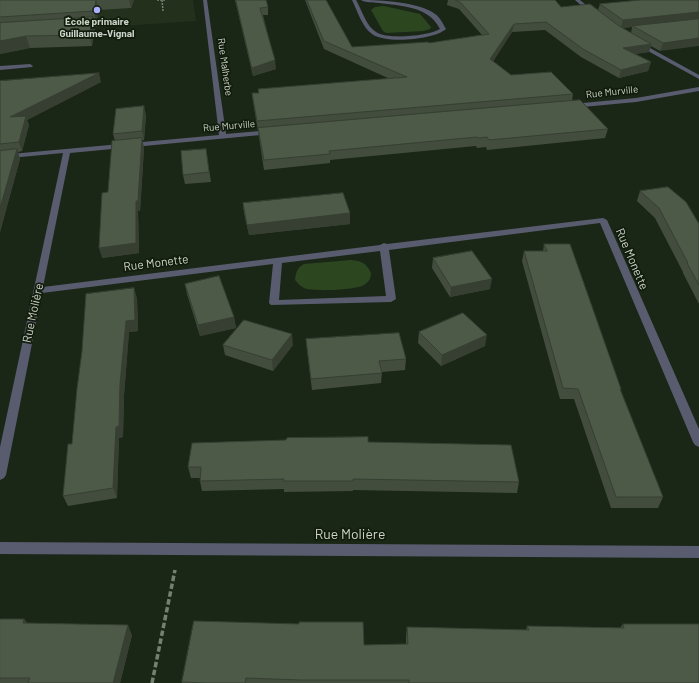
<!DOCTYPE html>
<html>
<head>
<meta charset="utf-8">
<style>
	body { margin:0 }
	canvas { display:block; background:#1a2616 }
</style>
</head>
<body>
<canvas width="699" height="683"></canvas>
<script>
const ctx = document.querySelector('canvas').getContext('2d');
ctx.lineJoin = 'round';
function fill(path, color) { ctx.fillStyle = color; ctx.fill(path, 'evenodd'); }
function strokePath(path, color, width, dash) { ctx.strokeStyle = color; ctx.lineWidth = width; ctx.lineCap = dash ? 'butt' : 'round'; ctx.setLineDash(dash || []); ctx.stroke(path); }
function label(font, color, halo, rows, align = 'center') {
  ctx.font = font + ' Barlow,sans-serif'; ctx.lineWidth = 3.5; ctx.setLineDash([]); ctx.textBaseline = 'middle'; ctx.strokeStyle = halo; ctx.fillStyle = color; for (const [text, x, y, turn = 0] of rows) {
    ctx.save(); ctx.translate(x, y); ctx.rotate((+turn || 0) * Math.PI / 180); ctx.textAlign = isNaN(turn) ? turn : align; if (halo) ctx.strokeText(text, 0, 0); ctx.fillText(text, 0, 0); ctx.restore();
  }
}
const built = new Path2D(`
	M0 0H193L196 21 0 34Z`);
const green = new Path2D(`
	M384 6 420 14 431 27 430 29 424 31 386 33 383 31 371 10 375 7Z
	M351 260C362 261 366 263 371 273 371 278 369 282 364 285 355 290 314 292 304 288 300 286 298 283 295 280 296 272 297 268 304 264Z`);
const pathFar1 = new Path2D(`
	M157 0H165
	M162 0 163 11`);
const path = new Path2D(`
	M152 683 175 570`);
const lane = new Path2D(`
	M108 18 110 19V21L101 26 81 28 78 26 100 23Z`);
const street = new Path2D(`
	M203 0H207L226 134 271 130 274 132 271 134 70 153 43 287 380 245 384 243 387 244 603 218 607 220 699 429V447L695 445 693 442 600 223 389 250 396 299 391 302 271 305 269 303 273 264 42 293 6 475 4 478 0 480V447L63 153 0 159V155L219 135ZM380 251 386 296 279 300 282 263Z
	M352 0H356C362 10 366 26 376 32 387 40 429 36 440 29 429 6 401 6 379 3 373 2 365 3 361 0 379 0 420 2 435 14 440 17 443 24 446 29 434 40 385 44 372 34 362 27 357 10 352 0Z
	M575 0H580L596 13 591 14Z
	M637 43H641L699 75V79L637 45Z
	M30 64 33 66 32 67 0 70V66Z
	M699 87V91L636 102 572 108 569 106 572 104 636 98Z
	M0 542 699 546V558L0 554Z`);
const wall = new Path2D(`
	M0 0H134L131 8 99 10 96 22H94L95 28 92 46 30 48 0 54Z
	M235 0H266L268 7V15H263L276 69 253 76Z
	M305 0H326L352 47 429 43 482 35 459 9 447 5 448 0H555L561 7 598 10 600 4 699 0 660 51 651 46 649 52 635 54 651 62 648 71 619 78 581 57 545 30 512 32 493 61 511 75 573 94 572 101 608 129 605 138 487 150 486 147 477 148 476 146 330 160V163L264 170 258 131 253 102 252 93H258V89L390 79 324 49ZM632 27 631 33 623 28Z
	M0 81 101 82 27 120 29 125 22 151 18 152 20 159 0 232Z
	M146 115 144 140H142L144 148 140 211H138L139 253 102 258 108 192 115 141 113 134Z
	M206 149 211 182 185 184 183 175Z
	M640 191 699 224V304L683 273V272L655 218 637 201Z
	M243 203 350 213V224L249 235 244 213Z
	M544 244 621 389V391L663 497 658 508H611L574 399H560L522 261 524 251H543Z
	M433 258 490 289 450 297 432 268Z
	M185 284 234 317 236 328 200 336 187 294Z
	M137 298 138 331 129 332 124 395 123 437 119 438 117 498 68 506 63 496 72 444Z
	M419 332 485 346 441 366 418 343Z
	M306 339 406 359 405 370 382 372 381 383 312 390 307 350Z
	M223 345H293L273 371 225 355Z
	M368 442 519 482 517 493 353 490V491L284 492V489L202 491 200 481V478H191L188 467Z
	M0 619H24L27 623 132 635 120 683H0Z
	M623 624 699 683H182V682L364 645 406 644V636L407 627 526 630 527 626 620 628Z`);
const shadedWall = new Path2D(`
	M96 0 99 10 96 22 94 11Z
	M129 0H134L131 8Z
	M699 12V20L633 26 632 27 621 28 623 20Z
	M93 17 95 28 92 46 89 35Z
	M514 24 512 32 489 68 490 59Z
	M26 36 30 48 0 54V41Z
	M699 38V46L660 51 663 43Z
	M651 44 649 52 620 56 623 48Z
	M275 60 276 69 253 76 252 68Z
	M651 62 648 71 619 78 621 70Z
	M99 73 101 82 27 120 29 125 22 151 10 117Z
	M144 106 146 115 144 140 142 131Z
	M142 138 144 148 140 211H138L139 253 102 258 99 248 136 201Z
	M17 149 20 159 0 232V208Z
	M350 213V224L249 235 247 225Z
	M492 279 490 289 450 297 451 287Z
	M134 288 137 298 138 331 129 332 124 395 123 437 119 438 117 498 113 488 116 427 120 384 126 321Z
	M234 317 236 328 200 336 198 325Z
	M292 334 293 345 273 371 272 360Z
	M487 335 485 346 441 366 442 355Z
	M24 619 30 629 23 623Z
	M128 625 132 635 120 683H113Z`);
const building = new Path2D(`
	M0 0H96L94 11 0 17Z
	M236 0H266L268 7 260 8 275 60 252 68Z
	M307 0H326L352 47 428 42 429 43 489 34 460 2 455 0H555L561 7 590 4 619 26 651 44 623 48 651 62 621 70 583 49 546 22 514 24 490 59 511 75 551 72 573 94 257 121 252 93H259L258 89 407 77 324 41Z
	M641 0H699V12L623 20 600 4Z
	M93 17 89 35 26 36 0 41V23Z
	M699 19V38L663 43 633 26Z
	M99 73 10 117 26 116 19 142 0 144V81Z
	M580 100 608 129 489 140 487 137 478 138 477 137 329 151 330 154 264 160 258 128Z
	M144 106 142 131 113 134 116 109Z
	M142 138 138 201H136V243L99 248 102 193 108 192 112 141Z
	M17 149 0 208V151Z
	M206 149 209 172 183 175 181 151Z
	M668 187 686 202 699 224V285L687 263H688L659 208 640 191Z
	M343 193 350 213 247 225 243 203Z
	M544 244H570L621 389H620L663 497H616L578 389 563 388 524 251H547Z
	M472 251 492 279 451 287 433 258Z
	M219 276 234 317 198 325 185 284Z
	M134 288 135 320 126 321 120 384 119 426 116 427 113 488 63 496 68 444H72L77 389 82 351 86 294Z
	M463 313 487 335 442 355 419 332Z
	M244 320 292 334 272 360 223 345Z
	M399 333 406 359 379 361 382 373 311 379 306 339Z
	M368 437V442L511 445 519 482 353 479V481H283L284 479 200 481 201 467H188L192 443 286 440 287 438Z
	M0 619H24L23 623 128 625 113 683H28L30 678H0Z
	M194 621 299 624V622H363L364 645 408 644 407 627 529 630 527 626 624 628 623 624H699V683H409V680H301L246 678 245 683H205L182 682Z`);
const markers = [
	[97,10,4,"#a9b0fc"]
];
const farPoinames = [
	["École primaire",97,22],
	["Guillaume-Vignal",97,34]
];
const farStreetnames = [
	["Rue Malherbe",225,67,82],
	["Rue Murville",612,92,-6],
	["Rue Murville",229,126,-5]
];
const streetNames = [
	["Rue Monette",632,259,67],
	["Rue Monette",156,263,-7],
	["Rue Molière",33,313,-78]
];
const nearStreetnames = [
	["Rue Molière",350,534]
];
fill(built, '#22301c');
fill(green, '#2c4620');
strokePath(pathFar1, '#768072', 1.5, [2, 1]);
strokePath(path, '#768072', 3.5, [5.5, 2.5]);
fill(lane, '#595b6f');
fill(street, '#595b6f');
fill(wall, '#424d3e');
fill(shadedWall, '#363f32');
fill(building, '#4d5a48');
strokePath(building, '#363f32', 1);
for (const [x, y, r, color] of markers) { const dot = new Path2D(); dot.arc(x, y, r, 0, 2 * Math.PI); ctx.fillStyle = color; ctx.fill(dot); strokePath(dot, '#111c0d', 1.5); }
label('bold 10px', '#cdd5ca', '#111c0d', farPoinames);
label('10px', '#cdd5ca', '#111c0d', farStreetnames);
label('12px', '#cdd5ca', '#111c0d', streetNames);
label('14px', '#cdd5ca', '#111c0d', nearStreetnames);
</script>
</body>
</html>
